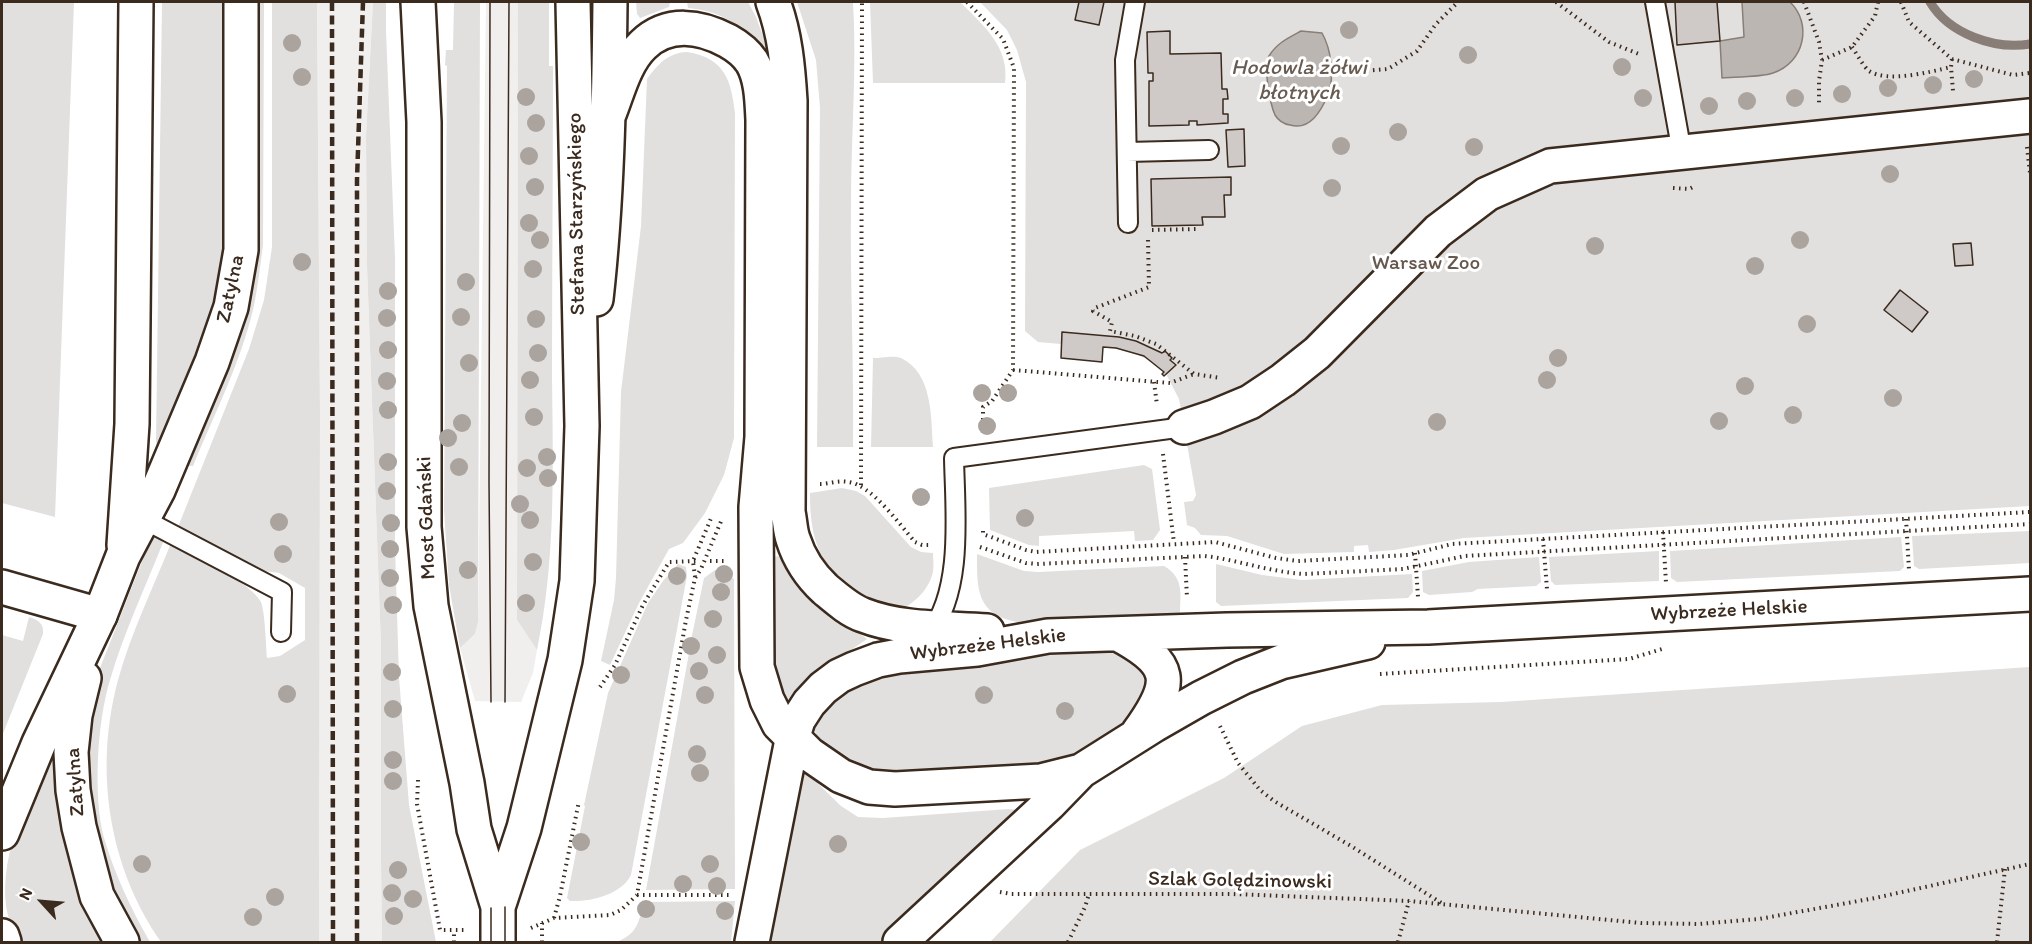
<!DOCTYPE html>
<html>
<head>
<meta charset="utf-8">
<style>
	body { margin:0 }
	#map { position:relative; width:2032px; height:944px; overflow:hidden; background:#fff; font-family:Itim,sans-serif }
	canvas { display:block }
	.frame { position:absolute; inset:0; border:3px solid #3b2a1e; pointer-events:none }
	.north { position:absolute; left:12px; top:872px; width:60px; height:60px; -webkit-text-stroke:4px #fff; paint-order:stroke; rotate:296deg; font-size:16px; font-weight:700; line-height:24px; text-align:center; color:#3b2a1e }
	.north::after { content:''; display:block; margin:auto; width:21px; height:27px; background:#3b2a1e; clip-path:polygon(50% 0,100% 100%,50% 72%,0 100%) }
</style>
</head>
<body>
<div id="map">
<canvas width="2032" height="944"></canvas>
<div class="frame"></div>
<div class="north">N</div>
</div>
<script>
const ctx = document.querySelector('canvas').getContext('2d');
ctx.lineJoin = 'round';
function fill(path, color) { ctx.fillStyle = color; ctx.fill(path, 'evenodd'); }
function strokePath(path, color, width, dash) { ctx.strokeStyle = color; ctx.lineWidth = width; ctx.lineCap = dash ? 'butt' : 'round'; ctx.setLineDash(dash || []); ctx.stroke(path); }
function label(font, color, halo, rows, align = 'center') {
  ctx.font = font + ' Itim,sans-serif'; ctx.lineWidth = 6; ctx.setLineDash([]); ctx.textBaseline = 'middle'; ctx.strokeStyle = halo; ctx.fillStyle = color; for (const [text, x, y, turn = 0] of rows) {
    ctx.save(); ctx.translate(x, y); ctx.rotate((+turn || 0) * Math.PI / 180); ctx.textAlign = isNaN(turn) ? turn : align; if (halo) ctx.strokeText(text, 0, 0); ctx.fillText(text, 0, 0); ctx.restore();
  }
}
const built = new Path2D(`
	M317 2H373L366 136 367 266 381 646V862L382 942H319L320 414Z
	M486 2H518L517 620 537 650 533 673 521 702 475 701 460 648 475 634 478 622Z`);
const green = new Path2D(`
	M2 2H74L55 517 2 503Z
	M162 2H229L228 223 221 299 158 453 156 440Z
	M253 2H264L263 245C260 266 258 288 253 310 240 364 214 415 193 466H181L227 351Z
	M272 2H317L320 414 319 942H161C108 866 94 769 118 680 131 633 153 588 171 543 192 555 251 582 261 602 265 612 266 645 267 658L280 656 305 640V588L279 573 264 571 178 527 249 349 264 300 272 247Z
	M373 2H386V31L395 258V547L399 677 409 805 436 942H382L381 862V646L367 266 366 136Z
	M454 2H480L478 622 475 634 460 648 449 585 444 510 447 66 445 65 446 50H453Z
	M518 2H549V66H553C553 170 552 273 552 377 553 468 556 560 537 650L517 620Z
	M636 2H670L669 7 640 18 637 14Z
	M687 2H748L756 17 776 71C752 36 733 12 688 8Z
	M797 2H853C857 68 851 135 851 202 850 283 854 365 853 447H817L820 108 816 60Z
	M870 2H960C983 25 1010 47 1005 83H873Z
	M980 2H2030V506L1464 538 1394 550 1369 552 1368 545 1354 546V552L1284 554 1227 536 1201 535 1195 528 1187 525 1184 502 1193 501 1196 495 1179 399 1166 374 1164 376 1162 374 1163 372C1145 355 1128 349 1103 347L1102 362 1061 358V344L1038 342 1025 331 1026 82 1017 50 1007 30Z
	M687 52C725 58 731 80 735 113L734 438 724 475 705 513 683 543 669 549 639 603 610 665 601 661 614 600 616 578 621 392 641 226 647 79C658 64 668 53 687 52Z
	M873 358C880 358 895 355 901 358 933 373 931 418 933 447H871Z
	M1144 465 1152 469 1160 530 1153 540 1135 541 1134 531 1039 536V546L1029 545 990 530 989 488Z
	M842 488 856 491 865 496 911 547 921 552 933 553C933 559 934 566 933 572 929 590 913 605 897 611 884 607 869 604 857 598 852 596 848 590 844 586 816 557 810 532 810 493Z
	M2030 531V563L1919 569 1914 566 1912 536Z
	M152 536 164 540C146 586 124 632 110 680 97 722 93 797 104 838 115 875 131 909 150 942H136L100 869 85 775 92 696 100 668Z
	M1901 537 1904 567 1900 571 1677 582 1671 578 1670 551Z
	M1659 551V581L1555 585 1551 581 1549 557Z
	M977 554 1024 571 1038 572 1164 566C1185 578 1180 595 1180 616L1017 622C976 614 977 589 977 554Z
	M788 555C800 580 810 604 834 621 844 628 858 631 867 639L829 665 790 702 785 700 773 666 772 557Z
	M1539 557 1541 582 1536 586 1478 589 1472 592 1429 595 1423 592 1422 571 1469 562Z
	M678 564 686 567 687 576 631 875C621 895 590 902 570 901L567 898 585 806 584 805 608 693 648 603 663 581Z
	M1216 564 1262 575 1302 580 1412 574 1413 592 1408 598 1221 606 1216 602Z
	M715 570 724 571 734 579 735 889 646 890 689 653 687 648 691 640 704 578Z
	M29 617C39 620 44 624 43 634L2 736V635L23 641Z
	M1114 651 1133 661 1140 670 1145 682 1144 696 1131 718 1108 735 1079 755 1051 763 890 773 860 765 833 751 817 737 815 731V720L824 706 869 675 978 660Z
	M2030 667V942H990L1080 850 1224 778 1302 726 1382 705 1501 702Z
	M54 748 57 749C59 800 62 849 82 896 89 912 98 927 105 942H16C13 931 8 918 6 906 0 848 29 798 54 748Z
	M805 771 841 806 858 817 883 818 1009 809 1017 810 1018 813 882 942H768L801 776Z
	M735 901 731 942H617C641 931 636 922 646 902Z`);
const water = new Path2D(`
	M1742 2H1790C1813 24 1804 63 1773 73 1762 77 1736 77 1722 78L1720 41 1744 37Z
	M1301 31 1322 33C1331 49 1335 76 1328 95 1321 111 1310 131 1290 125 1284 124 1278 120 1275 115 1270 104 1263 66 1269 56 1277 43 1288 38 1301 31Z`);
const stream = new Path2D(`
	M1930 2C1949 34 1995 50 2030 44`);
const building = new Path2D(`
	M1079 2H1104L1099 25 1075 20Z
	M1675 2H1717L1720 41 1677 45Z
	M1170 31V54L1221 53 1222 89H1227L1228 99H1223V114H1228V123L1197 125V121H1189V125L1149 126V81H1153V73H1148L1147 32Z
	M1244 129 1245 166 1228 167 1226 130Z
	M1231 177V195H1224L1225 217H1202L1203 225 1152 226 1151 179Z
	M1971 243 1973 265 1955 266 1953 244Z
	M1900 290 1928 312 1912 332 1884 310Z
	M1062 332 1119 337 1136 341 1162 353 1165 351 1172 358 1170 360 1176 365 1164 376 1162 374 1164 372 1144 356 1116 348 1103 347 1102 362 1061 358Z`);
const path = new Path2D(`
	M967 2 1003 39 1014 68 1013 370 992 401 983 407V429
	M1556 2 1609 42 1639 54
	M1804 2 1819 42 1822 60 1819 81V105
	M1901 2 1909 22 1952 59 2013 75 2030 73
	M1852 47C1857 54 1863 66 1869 71 1888 83 1930 72 1951 67
	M1952 59 1951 67 1953 91
	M1822 60 1852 47 1875 16 1878 2
	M1325 70 1363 71 1388 69 1417 51 1436 24 1458 2
	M2027 147 2030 173
	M1673 188 1689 189 1695 186
	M1152 230 1196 229
	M1148 240 1149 287 1095 308 1093 311 1112 322 1110 331 1135 336 1156 344 1194 374 1221 378
	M1013 370 1170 383 1194 374
	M1154 382 1157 405
	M1163 454 1174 543
	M820 484C829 484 839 480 848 482 871 484 900 525 915 542L922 545H930
	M861 485 862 2
	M1906 519 1909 570
	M983 531V534L1026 550 1036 552 1215 542 1276 558 1298 561 1408 555 1452 544 2030 512
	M1663 532 1666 583
	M1543 539 1547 589
	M980 547 1026 563 1037 564 1205 556C1238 560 1270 572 1304 574L1403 569 1465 556 2030 524
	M1415 553 1418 597
	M1185 557 1187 598
	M710 561H725
	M695 577 693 561 712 516
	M1380 674 1629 659 1662 649
	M600 687 615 665 643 605 669 562 699 561
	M1220 726 1238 763 1260 790 1274 801 1351 846 1443 904
	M418 780 417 804 440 930H467
	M1000 892 1011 894H1232L1409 901 1641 923 1698 924 1759 919 1875 898 2030 864
	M637 895H729
	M554 918 560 896 579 801
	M531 928 554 918 610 915 621 910 637 895 686 620 695 578 701 569 722 519
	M454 942V930
	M542 942V923
	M1068 942 1085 907 1089 894
	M1398 942 1409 901
	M1997 942 2005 869`);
const lane = new Path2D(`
	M1655 2 1682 153
	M1127 152 1209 150
	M1128 223 1125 60 1135 2
	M143 519 282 592 281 632
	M929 634C964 590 955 511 954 458L1184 427`);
const street = new Path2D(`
	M1184 427 1214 417 1250 402 1283 380 1317 353 1438 231 1487 194 1550 166 2030 116
	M2 587 100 615`);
const secondary = new Path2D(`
	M418 2 424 122V527L431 606 467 783 474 829 498 907V942
	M773 2C785 33 788 68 790 101L788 512C790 521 790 531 793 539 799 558 811 576 825 589 837 599 849 610 863 615 901 630 947 628 987 631
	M609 114C618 91 625 62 643 45 668 21 700 26 728 41 737 46 746 53 752 62 762 79 762 102 763 120L762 437 756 507 757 667 767 700 779 724 809 754 841 776 869 787 895 789 1041 781 1081 771
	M596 299C607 200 609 101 610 2
	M124 545 132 424 136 2
	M1118 634C1174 664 1175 682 1138 733
	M84 678 75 715 71 752 73 790 79 827 97 896 122 942
	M2 833 39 743 100 615 123 556 158 490 212 362 231 307 241 250V2
	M498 907 524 828 565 660 577 581 582 426 573 2
	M2 936 4 942
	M752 942 792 740 798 720 809 703 823 688 839 676 854 669 878 660 899 656 977 649 1048 636 1227 630 1428 627 2030 594
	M900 942 1049 804 1081 771 1154 725 1201 698 1243 677 1281 662 1368 642`);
const tram = new Path2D(`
	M490 2 489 482 491 702
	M505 702 509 2
	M491 908V942
	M505 942V907`);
const rail = new Path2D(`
	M332 2 333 942
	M357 942V180L363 2`);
const trees = [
	[1349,30],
	[292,43],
	[1468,55],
	[1622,67],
	[302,77],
	[1974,79],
	[1933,85],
	[1888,88],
	[1842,94],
	[526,97],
	[1643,98],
	[1795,98],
	[1747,101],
	[1709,106],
	[536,123],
	[1398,132],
	[1341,146],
	[1474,147],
	[529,156],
	[1890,174],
	[535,187],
	[1332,188],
	[529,223],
	[540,240],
	[1800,240],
	[1595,246],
	[302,262],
	[1755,266],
	[533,269],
	[466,282],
	[388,291],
	[461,317],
	[387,318],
	[536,319],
	[1807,324],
	[388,350],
	[538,353],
	[1558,358],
	[469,363],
	[530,380],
	[1547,380],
	[387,381],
	[1745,386],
	[982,393],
	[1008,393],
	[1893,398],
	[388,410],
	[1793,415],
	[534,417],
	[1719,421],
	[1437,422],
	[462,423],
	[987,426],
	[448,438],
	[547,457],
	[388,462],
	[459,467],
	[527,468],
	[548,478],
	[387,491],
	[921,497],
	[520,504],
	[1025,518],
	[530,520],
	[279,522],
	[391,523],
	[390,549],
	[283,554],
	[533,562],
	[468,570],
	[724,574],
	[677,576],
	[390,578],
	[721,592],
	[526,603],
	[393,605],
	[713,619],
	[691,646],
	[717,655],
	[699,671],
	[392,672],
	[621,675],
	[287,694],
	[705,695],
	[984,695],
	[393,709],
	[1065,711],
	[697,754],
	[393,760],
	[700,773],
	[393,781],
	[581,842],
	[838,844],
	[142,864],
	[710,864],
	[398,870],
	[683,884],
	[717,886],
	[392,893],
	[275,897],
	[413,899],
	[646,909],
	[725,911],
	[394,916],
	[253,917]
];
const streetNames = [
	["Stefana Starzyńskiego",577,214,-91],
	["Zatylna",231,289,-78],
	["Most Gdański",427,518,-92],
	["Wybrzeże Helskie",1729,611,-3],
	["Wybrzeże Helskie",988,645,-7],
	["Zatylna",76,782,-94],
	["Szlak Golędzinowski",1240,881,1]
];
const parkNames = [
	["Warsaw Zoo",1426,264]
];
const waterNames = [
	["Hodowla żółwi",1299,68],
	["błotnych",1299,93]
];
fill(built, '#f1efee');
fill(green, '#e2e0de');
fill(water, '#bcb6b3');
strokePath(water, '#887e77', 1.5);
strokePath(stream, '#887e77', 9);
fill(building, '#cfcac7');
strokePath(building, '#3b2a1e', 1.5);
strokePath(lane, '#3b2a1e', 22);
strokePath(street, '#3b2a1e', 38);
strokePath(secondary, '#3b2a1e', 38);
strokePath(path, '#3b2a1e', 4, [1.5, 4.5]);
strokePath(lane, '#fff', 18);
strokePath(street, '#fff', 33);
strokePath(secondary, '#fff', 33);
strokePath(tram, '#3b2a1e', 1.5);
strokePath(rail, '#3b2a1e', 4.5, [9, 4.5]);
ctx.fillStyle = '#aaa39e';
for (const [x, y] of trees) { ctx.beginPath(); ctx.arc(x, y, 9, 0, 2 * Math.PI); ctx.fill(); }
label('21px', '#3b2a1e', '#fff', streetNames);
label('21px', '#65584e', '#fff', parkNames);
label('italic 22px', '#685b52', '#fff', waterNames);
</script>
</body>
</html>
